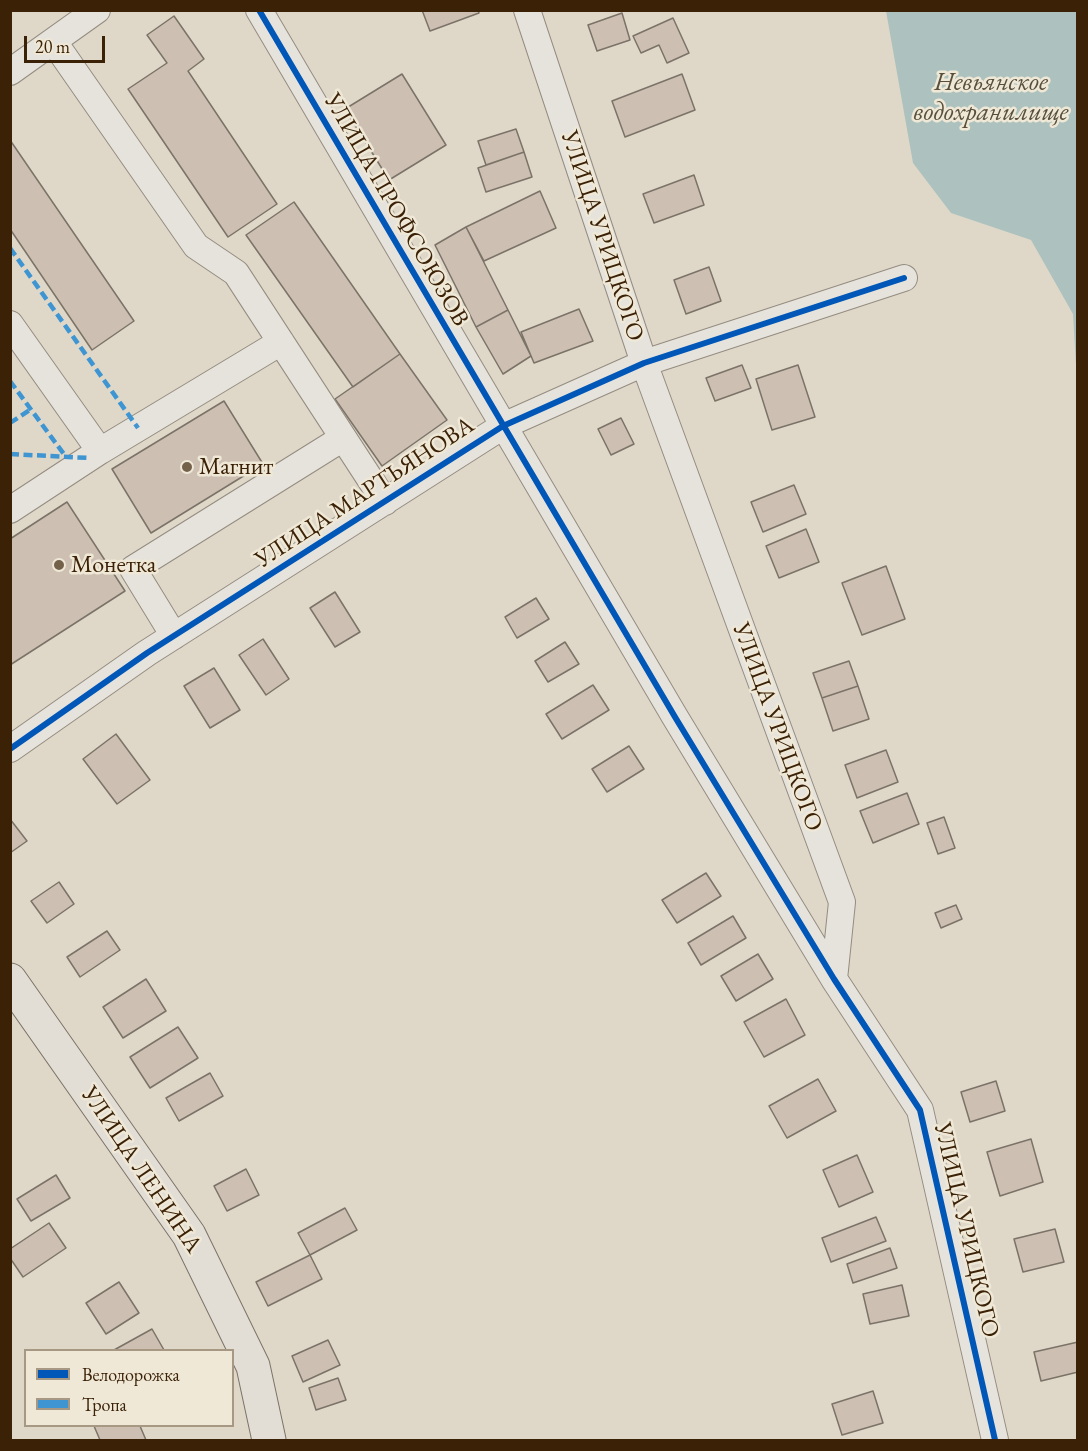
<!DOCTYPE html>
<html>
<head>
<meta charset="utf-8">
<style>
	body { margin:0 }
	#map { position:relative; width:1088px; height:1451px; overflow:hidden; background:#dfd8c9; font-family:"EB Garamond",serif }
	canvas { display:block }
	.frame { position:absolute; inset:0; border:12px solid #3b2106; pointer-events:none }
	.legend { position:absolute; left:24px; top:1349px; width:210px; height:78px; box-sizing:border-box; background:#efe8d7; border:2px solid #a79883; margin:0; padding:8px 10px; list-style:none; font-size:18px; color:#3b2106 }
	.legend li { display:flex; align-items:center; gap:12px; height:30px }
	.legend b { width:30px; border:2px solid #a79883 }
	.scale { position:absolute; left:24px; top:36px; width:81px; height:27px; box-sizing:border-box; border:3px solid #3b2106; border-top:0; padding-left:8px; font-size:18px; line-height:21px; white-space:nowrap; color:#3b2106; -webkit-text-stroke:4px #efe8d7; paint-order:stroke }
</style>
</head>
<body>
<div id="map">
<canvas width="1088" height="1451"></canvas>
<div class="frame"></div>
<ul class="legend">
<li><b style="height:8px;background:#0057b8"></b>Велодорожка</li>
<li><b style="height:8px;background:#3e95d1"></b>Тропа</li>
</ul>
<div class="scale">20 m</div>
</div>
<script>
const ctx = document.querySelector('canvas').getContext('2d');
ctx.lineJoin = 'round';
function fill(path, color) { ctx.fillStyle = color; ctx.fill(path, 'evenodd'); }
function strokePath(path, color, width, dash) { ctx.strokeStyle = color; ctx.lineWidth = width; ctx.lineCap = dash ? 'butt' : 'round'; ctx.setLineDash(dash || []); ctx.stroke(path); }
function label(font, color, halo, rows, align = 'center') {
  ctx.font = font + ' "EB Garamond",serif'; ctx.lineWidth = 5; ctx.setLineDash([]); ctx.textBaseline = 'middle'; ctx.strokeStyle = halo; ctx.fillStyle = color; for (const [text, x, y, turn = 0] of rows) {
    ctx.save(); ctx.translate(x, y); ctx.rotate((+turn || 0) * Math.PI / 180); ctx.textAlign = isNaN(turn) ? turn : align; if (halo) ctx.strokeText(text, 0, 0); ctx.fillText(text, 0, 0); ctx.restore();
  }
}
const water = new Path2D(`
	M886 11H1077V382L1073 314 1031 240 951 213 913 163Z`);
const building = new Path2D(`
	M422 10H478L479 13 430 31Z
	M622 13 630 40 597 51 588 25Z
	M174 16 204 59 188 71 277 204 228 237 128 89 167 63 147 35Z
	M673 18 689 53 667 63 659 45 641 53 633 36Z
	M402 74 446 145 389 180 345 109Z
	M682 74 695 110 625 137 612 101Z
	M516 129 524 152 486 165 478 141Z
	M10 140 134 321 92 350 10 229Z
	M524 152 532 177 486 192 478 168Z
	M694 175 704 205 654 223 643 194Z
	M540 191 556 228 484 261 466 227Z
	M294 202 400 354 353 387 246 235Z
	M466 227 508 310 476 327 435 245Z
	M709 267 721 301 686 314 674 280Z
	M579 309 593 341 534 363 521 332Z
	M508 310 531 356 503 374 476 327Z
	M400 354 447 420 382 466 335 399Z
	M742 365 751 388 715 401 706 378Z
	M798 365 815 417 772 430 756 379Z
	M224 401 263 464 151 533 112 469Z
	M621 418 634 444 611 455 598 429Z
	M794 485 806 514 763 532 751 502Z
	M67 502 125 591 10 665V539Z
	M806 529 819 562 779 578 766 546Z
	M886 566 905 619 862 635 842 583Z
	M335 592 360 632 335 647 310 608Z
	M536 598 549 619 517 638 505 617Z
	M263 639 289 679 266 695 239 655Z
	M565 642 579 664 548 682 535 661Z
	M849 661 858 686 822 698 813 673Z
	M214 668 240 710 210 728 184 686Z
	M593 685 609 710 562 739 546 714Z
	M858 686 869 719 833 731 822 698Z
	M116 734 150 780 117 804 83 759Z
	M629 746 644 769 607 792 592 769Z
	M886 750 898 782 857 798 845 765Z
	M907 793 919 824 873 843 860 811Z
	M944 817 955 848 938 854 927 823Z
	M10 819 27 841 10 853Z
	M706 873 721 896 677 923 662 900Z
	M59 882 74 904 47 923 31 901Z
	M956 905 962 919 941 928 935 913Z
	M733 916 746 938 701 965 688 943Z
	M107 931 120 950 80 977 67 957Z
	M758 954 773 979 736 1001 721 976Z
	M146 979 166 1011 123 1038 103 1007Z
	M786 999 805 1035 764 1057 744 1022Z
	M178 1027 198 1058 150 1088 130 1057Z
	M210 1073 223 1096 179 1121 166 1098Z
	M818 1079 836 1111 787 1138 769 1106Z
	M996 1081 1005 1111 970 1122 961 1092Z
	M1031 1139 1043 1182 1000 1196 987 1152Z
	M857 1155 873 1192 839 1207 823 1170Z
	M246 1169 259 1195 227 1211 214 1186Z
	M56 1175 70 1198 31 1221 17 1199Z
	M345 1208 357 1230 310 1255 298 1233Z
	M876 1217 886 1241 831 1262 822 1238Z
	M49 1223 66 1248 23 1277 10 1258V1249Z
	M1055 1229 1064 1262 1023 1272 1014 1239Z
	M890 1248 897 1268 853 1283 847 1264Z
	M310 1255 322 1279 268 1306 256 1282Z
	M119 1282 139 1313 106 1334 86 1303Z
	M902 1285 909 1316 870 1324 863 1294Z
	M152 1329 164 1350H114Z
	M328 1340 340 1365 303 1382 292 1356Z
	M1078 1342V1372L1041 1381 1034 1352Z
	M338 1378 346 1400 316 1410 309 1388Z
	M873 1391 883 1423 842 1435 832 1404Z
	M94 1426H140L146 1440H100Z`);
const minor = new Path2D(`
	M259 10 675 717 834 979 920 1110 995 1440
	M527 10 644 363 842 902 834 979
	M54 42 196 246 236 273 385 502
	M10 72 97 10
	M10 324 100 451
	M10 510 100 451 281 342
	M174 636 133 569 343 438
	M10 749 147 653 503 426 644 363 904 278`);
const major = new Path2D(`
	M10 980 189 1235 253 1366 269 1440`);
const quiet = new Path2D(`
	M10 248 138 428
	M10 381 66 457
	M10 423 31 409
	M10 454 89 458`);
const cycleway = new Path2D(`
	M259 10 675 717 834 979 920 1110 995 1440
	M10 749 147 653 503 426 644 363 904 278`);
const markers = [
	[187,467,6,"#74614a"],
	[59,565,6,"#74614a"]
];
const streetNames = [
	["УЛИЦА ПРОФСОЮЗОВ",396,210,60],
	["УЛИЦА УРИЦКОГО",602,236,72],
	["УЛИЦА МАРТЬЯНОВА",365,493,-33],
	["УЛИЦА УРИЦКОГО",777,727,70],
	["УЛИЦА ЛЕНИНА",141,1170,56],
	["УЛИЦА УРИЦКОГО",966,1230,77]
];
const poiNames = [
	["Магнит",199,467],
	["Монетка",71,565]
];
const waterNames = [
	["Невьянское",991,83],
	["водохранилище",991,113]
];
fill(water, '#adc2be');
fill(building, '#cdbfb2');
strokePath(building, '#7b7367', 1.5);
strokePath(minor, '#948c80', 28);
strokePath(major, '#7b7367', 35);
strokePath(minor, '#e6e3dc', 26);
strokePath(major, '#e2ded6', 33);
strokePath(quiet, '#3e95d1', 4.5, [9, 4.5]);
strokePath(cycleway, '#0057b8', 6);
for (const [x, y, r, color] of markers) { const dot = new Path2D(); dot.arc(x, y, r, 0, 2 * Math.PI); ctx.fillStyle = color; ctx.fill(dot); strokePath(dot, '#efe8d7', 2); }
label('24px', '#3b2106', '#efe8d7', streetNames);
label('24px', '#3b2106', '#efe8d7', poiNames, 'left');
label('italic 26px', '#574f3c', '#efe8d7', waterNames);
</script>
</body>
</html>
